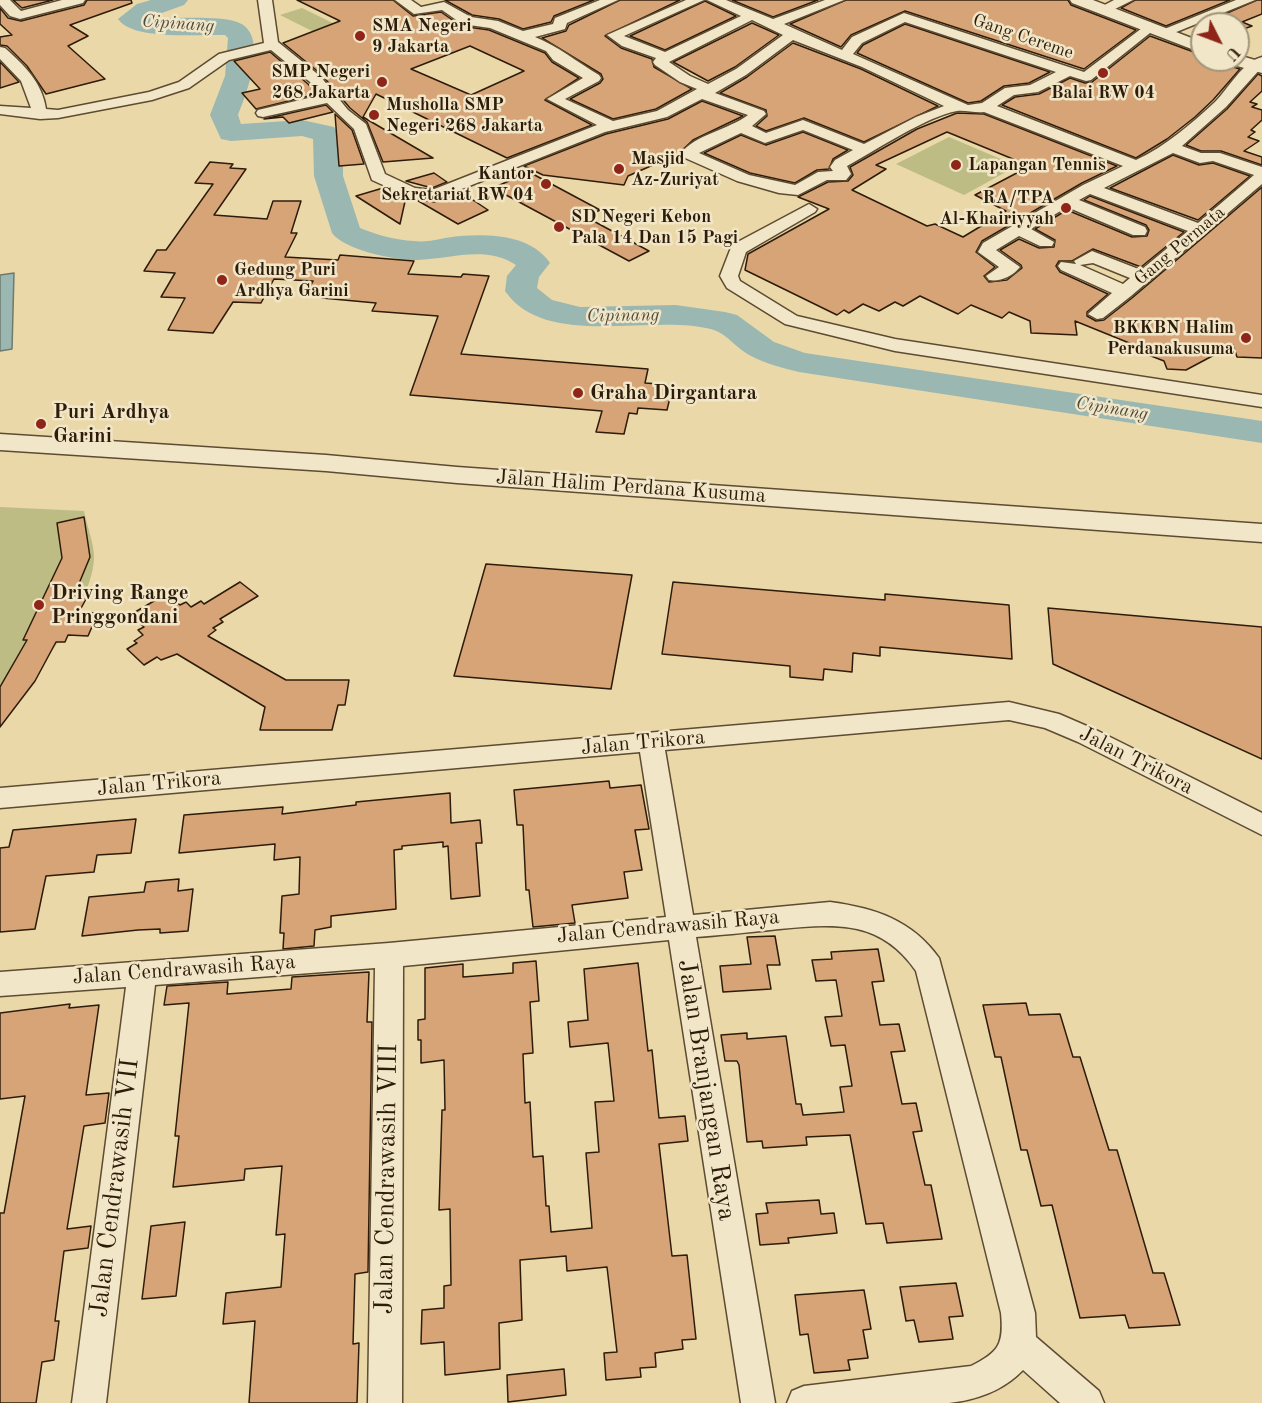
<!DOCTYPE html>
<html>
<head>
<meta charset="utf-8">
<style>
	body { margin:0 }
	#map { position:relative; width:1262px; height:1403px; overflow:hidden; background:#ead8a9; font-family:"Old Standard TT",serif }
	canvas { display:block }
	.north { position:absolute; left:1190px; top:12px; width:60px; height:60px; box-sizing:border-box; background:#f1e6c7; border:2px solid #a3957c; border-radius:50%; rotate:132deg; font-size:16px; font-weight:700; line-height:24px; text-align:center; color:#2e1c0b }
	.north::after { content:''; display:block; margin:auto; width:21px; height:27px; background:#8f2418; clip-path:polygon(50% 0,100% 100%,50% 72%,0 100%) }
</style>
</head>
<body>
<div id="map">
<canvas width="1262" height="1403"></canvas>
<div class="north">U</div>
</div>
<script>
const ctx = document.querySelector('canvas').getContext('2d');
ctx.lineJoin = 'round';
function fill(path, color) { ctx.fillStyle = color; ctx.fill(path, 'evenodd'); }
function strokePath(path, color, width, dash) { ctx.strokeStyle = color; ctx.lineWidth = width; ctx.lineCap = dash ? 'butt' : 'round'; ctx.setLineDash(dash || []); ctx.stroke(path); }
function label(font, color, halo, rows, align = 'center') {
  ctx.font = font + ' "Old Standard TT",serif'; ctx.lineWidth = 5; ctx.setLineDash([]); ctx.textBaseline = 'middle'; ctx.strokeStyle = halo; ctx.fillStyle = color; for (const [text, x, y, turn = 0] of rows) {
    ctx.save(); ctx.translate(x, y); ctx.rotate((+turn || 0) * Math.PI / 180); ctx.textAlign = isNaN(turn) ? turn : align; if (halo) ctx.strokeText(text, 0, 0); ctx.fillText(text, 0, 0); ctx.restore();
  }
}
const green = new Path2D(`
	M302 8 343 28 322 36 280 15Z
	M949 137 1017 166 964 195 896 164Z
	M0 507 84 511C87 526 94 543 94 557 94 604 28 684 0 722Z`);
const water = new Path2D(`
	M14 273 12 349 0 351V275Z`);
const river = new Path2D(`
	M151 0H188L184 5 148 18C171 19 218 15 237 22 270 33 247 93 238 115L241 124 302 120 334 127 343 142V176L360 228C377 235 395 240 414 241 429 243 445 237 460 236 491 234 531 235 550 263L539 277 537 288 552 300 580 307 676 305 725 312 737 315 774 342 805 353 1262 421V443L799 372C783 368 766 364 751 356 738 350 728 335 714 330 653 312 547 351 505 291L507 276 516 265C486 245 450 259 417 260 397 261 344 250 332 233L314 176 313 139 302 136 231 141 221 139 210 115 225 76 228 38 225 35C199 34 133 41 118 19L137 4Z`);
const building = new Path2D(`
	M13 0H53L22 8Z
	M87 0H131L132 3 70 25 88 36 68 46 105 79 46 94 27 66 7 46 0 45V37L12 35 0 24V8L8 18 21 21 84 5Z
	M297 0H393L413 16 441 12 461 26 489 30 545 53 552 62 579 78 545 100 592 125 507 158 376 94 363 117 433 158 383 162 367 122 350 108 321 74 283 43 340 21ZM470 46 524 71 471 95 411 69Z
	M445 0H594L554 16 551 22 523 29 499 19 472 15Z
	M620 0H680L605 36 621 48 652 59 654 67 692 89 656 109 613 119 570 99 600 83 603 79 601 74 542 38 566 31 569 25Z
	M732 0H818L773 17Z
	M846 0H1068L1071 5 1136 30 1084 69 905 11 851 35 841 47 790 24Z
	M1135 0H1230L1166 26 1121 8Z
	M1257 0H1262V14L1242 22 1252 26 1238 31V24H1202Z
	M705 1 736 16 665 50 630 36Z
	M752 23 779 35 735 67 708 81 673 62Z
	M905 24 1050 72 1029 83 1004 86 981 101 968 103 857 53 863 45Z
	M1150 36 1202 55V60H1225L1229 66 1240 69 1213 100 1195 117 1167 139 1136 158 1002 105 1015 97 1039 94 1070 78 1085 83 1092 82Z
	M793 43 861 69 938 106 864 142 804 118 766 131 756 126 767 116 766 110 720 93 747 77Z
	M270 52 308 84 317 94 256 109 242 93 260 89 234 61Z
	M0 62 19 82 0 88Z
	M1258 74 1262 76V91L1250 102 1257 104 1252 107 1262 110V120L1251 130 1255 132 1248 137 1259 141 1244 151 1262 157V165L1221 151H1201L1186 145 1227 109Z
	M702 101 743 116 693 140 678 154 628 176 624 185 543 175 524 166 606 134 668 119Z
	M326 105 333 112 289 123 283 117 264 119Z
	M957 113 984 114 1117 166 1082 183 982 241 976 252 995 267 984 276 989 282 1007 280 1022 268 1021 265 1000 250 1019 239 1039 248 1054 247 1055 240 1035 229 1067 210 1132 237 1147 236 1149 230 1146 225 1084 200 1090 196 1184 232 1141 267 1093 249 1072 261H1059L1056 266 1060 272 1108 294 1087 312V316L1096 321 1104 320 1132 298 1262 187V358L1237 357 1233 345 1186 370 1167 369 1164 361 1146 354 1149 351 1075 321 1077 335 1031 333 1030 321 1009 312 1002 318 971 305 958 314 920 296 903 306 895 302 879 311 863 304 849 313 844 310 837 315 745 270 748 254 829 209 798 197 828 182 848 181 853 175 850 167 917 129ZM947 132 1030 166 975 195 1006 211 963 237 935 224 927 226 852 190 886 169 876 165Z
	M335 114 352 130 364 164 339 166Z
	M803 132 848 150 833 159 829 169 817 170 795 183 750 173 704 153 741 135 766 145Z
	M1173 155 1199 165 1213 163 1250 176 1198 220 1110 188Z
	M210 162 233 164 230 168 246 169 214 215 267 219 273 201H301L291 233H297L285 257 338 260 340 255 414 261 408 274 461 277 463 274 489 276 461 354 648 369 645 383 673 385 667 410 638 408 637 414 629 413 624 434 596 432 602 411 410 395 438 316 372 311 376 303 322 298 327 288 310 286 313 281 274 279 261 303 233 302 213 333 168 330 185 298 161 297 175 273 144 271 157 250H166L213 184 195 183Z
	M529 172 600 210 586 217 649 251 629 261 493 188Z
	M434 173 447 182 432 188 406 181Z
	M383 188 406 197 400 224 356 196Z
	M461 192 488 210 458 224 415 199 435 202Z
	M84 517 90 557 73 598 86 599 79 612 98 613 88 636 68 635 65 642H56L35 681 0 727V687L27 640H23L62 558 57 523Z
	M486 564 632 575 611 689 454 676Z
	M240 582 258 596 220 619 223 622 213 628 216 630 208 636 286 680H349L345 705H338L332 730H260L265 707 177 654 161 660 157 657 144 665 127 649 137 643 134 641 143 635 138 630 144 627 130 615 166 594 180 605 186 602 191 607 201 601 204 604Z
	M673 582 885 600V594L1009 605 1012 659 880 647V656L853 653 852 672 824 669 823 680 790 677V666L662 654Z
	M1048 608 1262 627V759L1053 664Z
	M609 781 610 788 641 785 649 829 635 830 642 870 624 872 628 898 572 905 575 923 533 927 529 890H526L523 825H517L514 790Z
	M450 793 451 823 480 820 482 843H476L480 896 451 899 448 846 443 847V842L402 846V849L394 850 396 909 331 916V927L315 930 314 946 283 949 284 933H280L282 896 299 894 300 857 274 860 275 844 179 853 184 815 283 807 282 814 356 805V802Z
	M136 819 131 853 97 855 94 872 46 876 35 929 0 932V848L9 847 13 830Z
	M179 879 178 891 193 889 188 931 160 933V929L138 930 82 936 89 897 144 892 146 882Z
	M775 936 780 965H767L771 989 723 992 720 966 751 964 747 937Z
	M878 949 884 981 872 982 880 1025 899 1024 905 1051 891 1052 902 1104 916 1103 922 1131 913 1132 925 1185H931L942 1239 887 1243 883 1223 866 1224 850 1135 806 1137 807 1145 763 1148 762 1141 747 1142 739 1065 737 1061H725L721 1035 747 1033V1039L786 1036 796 1104H801L803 1115 844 1112 840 1087 852 1086 845 1045 831 1046 825 1017 842 1016 836 980 816 981 812 960 832 959 831 952Z
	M536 961 539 1001 530 1002 533 1053 523 1054 525 1103 530 1102 533 1157 543 1156 546 1206H549L551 1232 592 1228 586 1153 599 1152 595 1102 614 1101 608 1043 570 1047 568 1022 588 1020 584 969 638 963 648 1051 652 1050 659 1118 685 1116 688 1141 659 1144 672 1256 687 1255 696 1339 682 1340 683 1349 655 1353 656 1367 640 1368 641 1377 606 1380 604 1353 617 1352 607 1267 567 1271 566 1256 520 1260 522 1320 499 1323 500 1369 445 1375 444 1342 421 1344 422 1310 444 1308V1286L451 1285 450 1209 439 1210 442 1110H445L444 1060 421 1063V1040H418V1020L425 1019V968L463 964V977L513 973V963Z
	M369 972 367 1022H372L368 1272 355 1274 353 1344 359 1343 357 1403H249L255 1321 223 1324 226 1293 281 1287 285 1234 276 1235 282 1166 245 1169 244 1180 173 1187 179 1136H175L189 1003 164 1005 167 986 228 982 227 994 291 989 292 977Z
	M1026 1003 1029 1015 1060 1014 1073 1057H1080L1109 1150H1117L1153 1273H1164L1180 1325 1129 1328 1125 1315 1080 1318 1052 1205 1041 1206 1027 1150H1021L1001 1057H995L983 1005Z
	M70 1004 69 1008 99 1005 86 1095 109 1093 105 1123 84 1126 67 1229 91 1226 88 1248 64 1251 55 1321H59L54 1360 42 1362 36 1403H0V1213H4L25 1096 0 1099V1013Z
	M819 1200 821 1214 834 1213 837 1233 788 1238 789 1243 760 1245 756 1214 768 1213 766 1203Z
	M185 1222 176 1296 142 1299 151 1226Z
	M956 1283 963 1316 949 1317 953 1339 919 1342 914 1320 906 1321 900 1287Z
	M864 1290 871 1329 863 1330 868 1358 848 1360 850 1370 814 1373 808 1334 800 1335 795 1295Z
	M564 1369 566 1395 508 1402 507 1375Z`);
const minor = new Path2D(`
	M0 0H10L21 11 62 0H85L83 3 20 19 10 16 0 5Z
	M258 0H272L278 42 320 76 348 110 366 124 385 174 415 188 432 190 597 125 547 99 583 78 553 60 546 51 490 28 462 24 442 10 414 14 395 0H411L421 7 444 2 471 17 498 21 523 31 553 24 555 18 600 0H618L567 23 565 29 535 37C558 46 577 62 599 75L601 78 599 81 565 99 613 121 657 111 697 89 680 82 655 65 653 62 656 58 622 46 607 35 686 0H704L624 36 665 52 741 16 707 0H726L773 19 825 0H844L784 24 842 50 852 37 904 13 1084 72 1150 22 1157 26 1155 29 1091 80 1086 81 1070 76 1038 92 1014 95 997 106 1136 160C1166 146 1191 124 1215 102 1229 88 1242 62 1262 57V67L1226 107 1182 146 1201 153H1220L1262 167V184L1131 296 1103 318 1097 319 1088 314 1112 293 1061 270 1058 266 1061 262 1076 264 1074 261 1092 251 1141 270 1188 231 1090 194 1079 200 1145 227 1147 231 1145 235H1133L1067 207 1031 229 1054 242 1052 246H1040L1019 236 996 250 1020 267C1013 276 1000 282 989 280L986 276 999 267 978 252 983 243 1083 185 1123 166 984 112C975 113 965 110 957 111 927 116 875 151 847 166L851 174 846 180H827L798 195 779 193 737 181 683 157 680 154C696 134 728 130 748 115L702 99 667 117 605 132 434 200 405 195 372 180 354 129 327 103 263 117 258 116 256 113 258 110 321 95 310 82 271 50 229 60 189 88 152 100 58 118 40 119 0 114V106L31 108 21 81 0 59V47L5 48C24 65 42 82 46 109L58 110 149 92 179 82 219 54 264 43ZM752 20 783 35 736 69 708 84 690 76 669 62ZM905 22 1056 72 1030 85 1005 88 982 103 968 105 853 54 862 43ZM793 40 862 67 944 106 916 117 864 144 803 120 766 133 752 126 766 114 764 111 715 93 746 75ZM803 130 853 150 835 160 830 167 833 171 818 172 795 185 749 175 699 153 741 133 765 143ZM1173 153 1200 163 1213 161 1254 175 1198 223 1104 188ZM1093 263 1130 278 1123 284 1080 265Z
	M1114 0H1133L1109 12H1099L1097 9Z
	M1236 0H1255L1169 35 1164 36 1157 32Z
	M809 204 817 209 815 212 746 252 738 276 740 281 797 316 895 339 1262 395V407L895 351 785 324 727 288 720 276 732 245Z
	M1009 702 1059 714 1096 730 1262 813V835L1078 742 1045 728 1009 720 665 750 693 915 830 902C875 908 912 920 939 958L1035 1313 1036 1337 1099 1391 1104 1403H1060L1023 1370C1003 1391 976 1400 949 1403H787L792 1391 804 1386 971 1366C999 1352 1004 1344 1001 1313L916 971C880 919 835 924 779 929 752 932 724 935 696 937L775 1403H741L669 940 403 966 402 1403H368L375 968 155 985 106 1403H72L126 987 0 996V972L389 943 666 917 640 752 0 808V788Z`);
const tertiary = new Path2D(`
	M1070 0H1093L1202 42V53L1072 3Z
	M1238 55 1262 62V73L1230 64 1227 60H1238Z
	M0 434 326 455 457 467 1262 524V542L457 483 326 471 0 450Z`);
const markers = [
	[360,36,6,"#8f2418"],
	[1103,73,6,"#8f2418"],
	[382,82,6,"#8f2418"],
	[374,115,6,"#8f2418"],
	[956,165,6,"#8f2418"],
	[619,169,6,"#8f2418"],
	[546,184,6,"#8f2418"],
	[1066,208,6,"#8f2418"],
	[559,227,6,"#8f2418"],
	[222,280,6,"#8f2418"],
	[1246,338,6,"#8f2418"],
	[578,393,6,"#8f2418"],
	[41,424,6,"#8f2418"],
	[39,605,6,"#8f2418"]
];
const farWaternames = [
	["Cipinang",178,24,4],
	["Cipinang",623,316,-1],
	["Cipinang",1112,409,9]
];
const farPoinames = [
	["SMA Negeri",372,26],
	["9 Jakarta",372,47],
	["SMP Negeri",370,72,"right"],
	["268 Jakarta",370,93,"right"],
	["Balai RW 04",1103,93,"center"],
	["Musholla SMP",386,105],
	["Negeri 268 Jakarta",386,126],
	["Masjid",631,159],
	["Az-Zuriyat",631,180],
	["Lapangan Tennis",968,165],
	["Kantor",534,174,"right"],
	["Sekretariat RW 04",534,195,"right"],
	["RA/TPA",1054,198,"right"],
	["Al-Khairiyyah",1054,219,"right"],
	["SD Negeri Kebon",571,217],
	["Pala 14 Dan 15 Pagi",571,238],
	["Gedung Puri",234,270],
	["Ardhya Garini",234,291],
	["BKKBN Halim",1234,328,"right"],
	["Perdanakusuma",1234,349,"right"]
];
const farStreetnames = [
	["Gang Cereme",1023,37,19],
	["Gang Permata",1180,246,-40]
];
const poiNames = [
	["Graha Dirgantara",590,393],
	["Puri Ardhya",53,412],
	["Garini",53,436],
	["Driving Range",51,593],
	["Pringgondani",51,617]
];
const streetNames = [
	["Jalan Halim Perdana Kusuma",631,487,4],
	["Jalan Trikora",643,743,-5],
	["Jalan Trikora",1136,761,27],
	["Jalan Trikora",159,784,-5],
	["Jalan Cendrawasih Raya",668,927,-5],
	["Jalan Cendrawasih Raya",184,970,-4]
];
const nearStreetnames = [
	["Jalan Branjangan Raya",706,1090,81],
	["Jalan Cendrawasih VIII",387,1179,-89],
	["Jalan Cendrawasih VII",115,1188,-83]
];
fill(green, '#bdbc84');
fill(water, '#9ab8b1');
strokePath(water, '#6f7a6f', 1.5);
fill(river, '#9ab8b1');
fill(building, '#d6a476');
strokePath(building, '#2e1c0b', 1.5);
strokePath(minor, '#5d4b32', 3);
strokePath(tertiary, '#5d4b32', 3);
fill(minor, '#f1e6c7');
fill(tertiary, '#f1e6c7');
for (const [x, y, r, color] of markers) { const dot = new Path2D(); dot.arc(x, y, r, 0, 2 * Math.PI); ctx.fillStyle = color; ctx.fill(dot); strokePath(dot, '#f1e6c7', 2); }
label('italic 18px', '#4e4b3d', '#f1e6c7', farWaternames);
label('bold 18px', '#2e1c0b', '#f1e6c7', farPoinames, 'left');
label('18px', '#2e1c0b', '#f1e6c7', farStreetnames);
label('bold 21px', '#2e1c0b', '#f1e6c7', poiNames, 'left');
label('21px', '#2e1c0b', '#f1e6c7', streetNames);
label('26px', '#2e1c0b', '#f1e6c7', nearStreetnames);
</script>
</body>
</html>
